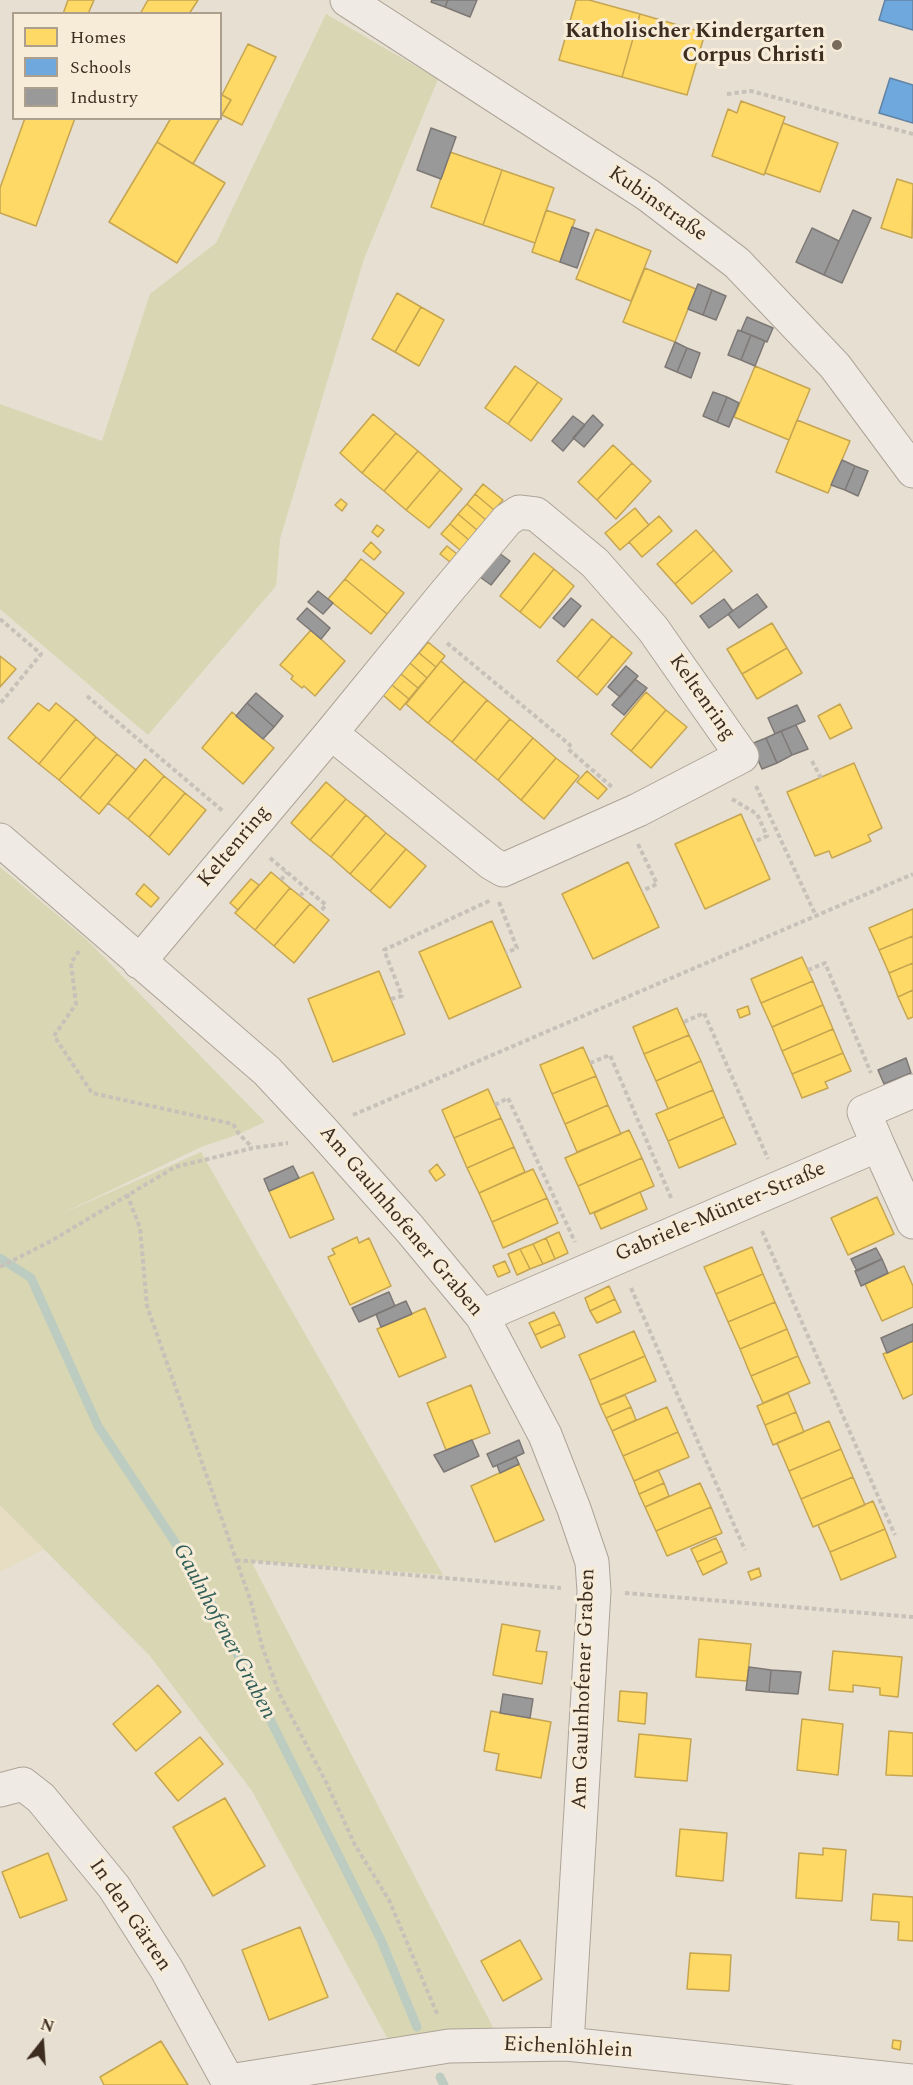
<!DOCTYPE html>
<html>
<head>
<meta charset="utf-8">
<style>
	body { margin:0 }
	#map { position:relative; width:913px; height:2085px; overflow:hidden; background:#e7dfd1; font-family:Spectral,serif }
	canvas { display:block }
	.legend { position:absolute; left:12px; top:12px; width:210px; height:108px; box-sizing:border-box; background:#f7ecd8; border:2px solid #ad9f8e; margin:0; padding:8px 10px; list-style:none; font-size:18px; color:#3d2c20 }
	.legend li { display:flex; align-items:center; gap:12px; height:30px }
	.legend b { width:30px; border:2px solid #ad9f8e }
	.north { position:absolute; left:12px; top:2013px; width:60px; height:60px; -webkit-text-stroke:4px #f7ecd8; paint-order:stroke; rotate:17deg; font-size:16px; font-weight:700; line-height:24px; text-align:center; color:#3d2c20 }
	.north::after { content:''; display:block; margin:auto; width:21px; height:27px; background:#3d2c20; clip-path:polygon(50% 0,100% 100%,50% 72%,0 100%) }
</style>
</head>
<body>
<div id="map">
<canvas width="913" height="2085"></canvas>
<ul class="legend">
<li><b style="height:16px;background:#ffd966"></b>Homes</li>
<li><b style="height:16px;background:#6fa8dc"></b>Schools</li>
<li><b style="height:16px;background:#999"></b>Industry</li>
</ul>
<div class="north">N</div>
</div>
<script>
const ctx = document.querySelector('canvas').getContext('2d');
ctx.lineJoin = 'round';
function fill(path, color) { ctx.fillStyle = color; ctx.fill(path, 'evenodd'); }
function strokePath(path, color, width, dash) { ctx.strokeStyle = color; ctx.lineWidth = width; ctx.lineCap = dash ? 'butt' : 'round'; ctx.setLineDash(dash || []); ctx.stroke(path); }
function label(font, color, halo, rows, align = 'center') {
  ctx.font = font + ' Spectral,serif'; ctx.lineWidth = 6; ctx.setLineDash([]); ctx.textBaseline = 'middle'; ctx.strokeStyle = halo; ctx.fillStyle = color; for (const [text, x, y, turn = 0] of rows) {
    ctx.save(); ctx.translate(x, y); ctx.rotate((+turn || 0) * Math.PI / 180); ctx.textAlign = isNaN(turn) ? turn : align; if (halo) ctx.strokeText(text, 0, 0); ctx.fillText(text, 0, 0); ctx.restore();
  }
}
const farmland = new Path2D(`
	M0 1505 44 1549 0 1572Z`);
const green = new Path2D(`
	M326 14 438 79 364 259 280 539 276 586 148 735 0 609V404L102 441 150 294 216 243Z
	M0 867 87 940 265 1122 239 1134 201 1147 59 1215 201 1152 443 1575 251 1561 498 2037 390 2043 252 1791 150 1656 0 1505Z`);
const homes = new Path2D(`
	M68 0H94L88 14H63Z
	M148 0H198L189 14H140Z
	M576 0H589L640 14 622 77 559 60Z
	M640 14 705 33 687 95 622 77Z
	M248 44 276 57 242 125 222 115 231 100 222 95Z
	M220 94 231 100 220 118Z
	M741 101 785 117 764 175 712 156 728 109 737 113Z
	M25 118H75L36 226 0 213V188Z
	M171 118H220L193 164 157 142Z
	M783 123 838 143 820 192 765 173Z
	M157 142 225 183 177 263 109 222Z
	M450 152 502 170 483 225 431 207Z
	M502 170 554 188 535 243 483 225Z
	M897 179 913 184 912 238 881 228Z
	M546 210 575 220 560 262 532 252Z
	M596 229 651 251 631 301 576 279Z
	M645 268 696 289 675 342 623 322Z
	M397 293 421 307 395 352 372 339Z
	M421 307 444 320 419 366 395 352Z
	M515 366 538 382 508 424 485 408Z
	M755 366 810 389 789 440 734 417Z
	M538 382 562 399 531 441 508 424Z
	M373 414 396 433 362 473 340 453Z
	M797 420 850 441 828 493 776 472Z
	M396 433 418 451 384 491 362 473Z
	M613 445 632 463 597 500 578 482Z
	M418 451 440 470 406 510 384 491Z
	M632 463 651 481 616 519 597 500Z
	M440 470 462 489 429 528 406 510Z
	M483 484 503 500 494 510 475 494Z
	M475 494 494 510 486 520 467 504Z
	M341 499 347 504 342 511 335 505Z
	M467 504 486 520 477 530 458 514Z
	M635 508 649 525 620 550 605 533Z
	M458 514 477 530 469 540 450 524Z
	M659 516 672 531 642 557 629 542Z
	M450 524 469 540 460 550 441 534Z
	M377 525 384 530 378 537 372 532Z
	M696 530 714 550 675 584 657 564Z
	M371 542 381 552 374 560 363 551Z
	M447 546 457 554 450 562 440 554Z
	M714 550 732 571 692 604 675 584Z
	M534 553 554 569 520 612 500 596Z
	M361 559 404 593 387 614 345 579Z
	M554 569 574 586 540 628 520 612Z
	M345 579 387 614 371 634 328 599Z
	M592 619 612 636 577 678 557 661Z
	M772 623 787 648 742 674 727 649Z
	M311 630 345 661 315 696 304 686 302 688 291 679 293 676 280 665Z
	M612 636 632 653 597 695 577 678Z
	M428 642 445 656 436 667 419 653Z
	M787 648 802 673 757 699 742 674Z
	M419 653 436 667 427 678 410 663Z
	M0 656 16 669 0 687Z
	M441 661 464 681 428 723 406 704Z
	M410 663 427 678 418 688 401 674Z
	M401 674 418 688 409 699 392 685Z
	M464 681 487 700 452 742 428 723Z
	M392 685 409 699 400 710 383 695Z
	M646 692 666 710 631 751 611 734Z
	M487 700 510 719 475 761 452 742Z
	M38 703 49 711 56 703 76 719 39 764 8 738Z
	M840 704 852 728 830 739 818 716Z
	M666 710 687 727 651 768 631 751Z
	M232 712 274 748 243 784 202 748Z
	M76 719 96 737 59 780 39 764Z
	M510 719 533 738 498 780 475 761Z
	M96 737 117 754 80 798 59 780Z
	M533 738 556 758 521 800 498 780Z
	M117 754 136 770 99 814 80 798Z
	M556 758 579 776 544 819 521 800Z
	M145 759 164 776 128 819 108 803Z
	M854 763 882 828 868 835 871 841 832 858 829 851 815 856 787 792Z
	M587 771 607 789 598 799 577 782Z
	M164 776 185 793 149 837 128 819Z
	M326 782 346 799 310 840 291 823Z
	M185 793 206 810 169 855 149 837Z
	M346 799 366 815 331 857 310 840Z
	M741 814 770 879 705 909 675 844Z
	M366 815 386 833 350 874 331 857Z
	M386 833 406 849 370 891 350 874Z
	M406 849 426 866 390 908 370 891Z
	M628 862 659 927 593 959 562 894Z
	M271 872 290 888 255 930 235 913Z
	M251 879 259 885 238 910 230 903Z
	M144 884 159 898 151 907 136 894Z
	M290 888 310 904 274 946 255 930Z
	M310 904 329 920 294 963 274 946Z
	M913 909V936L879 950 869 928Z
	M492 921 521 987 449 1019 419 952Z
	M913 936V963L889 973 879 950Z
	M802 957 813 981 761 1003 751 979Z
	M913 963V990L898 997 889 973Z
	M379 971 405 1034 333 1062 308 999Z
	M813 981 823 1005 772 1027 761 1003Z
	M913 990V1017L908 1019 898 997Z
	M823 1005 833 1029 782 1051 772 1027Z
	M748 1006 750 1014 740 1018 737 1010Z
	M677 1008 689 1035 644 1054 633 1027Z
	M833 1029 843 1053 792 1074 782 1051Z
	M689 1035 701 1061 656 1081 644 1054Z
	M583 1047 596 1076 552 1094 540 1065Z
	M843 1053 851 1071 825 1082 828 1088 802 1098 792 1074Z
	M701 1061 713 1090 668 1109 656 1081Z
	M596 1076 608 1105 565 1124 552 1094Z
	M488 1089 501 1118 454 1138 442 1110Z
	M713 1090 724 1117 668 1141 656 1114Z
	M608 1105 621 1134 577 1152 565 1124Z
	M724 1117 736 1144 679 1168 668 1141Z
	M501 1118 514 1147 467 1168 454 1138Z
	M629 1130 642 1158 578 1186 565 1158Z
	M514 1147 525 1172 479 1193 467 1168Z
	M642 1158 654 1186 590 1214 578 1186Z
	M437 1164 445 1175 436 1181 429 1171Z
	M533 1169 547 1198 492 1222 479 1193Z
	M313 1172 334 1219 290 1238 269 1191Z
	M640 1192 647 1209 601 1229 594 1213Z
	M877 1197 894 1234 848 1255 831 1218Z
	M547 1198 558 1223 503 1248 492 1222Z
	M559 1232 568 1253 555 1259 546 1238Z
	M357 1237 359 1243 369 1238 391 1286 350 1305 328 1257 335 1254 332 1249Z
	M546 1238 555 1259 543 1264 533 1244Z
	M533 1244 543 1264 530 1269 520 1249Z
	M752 1247 763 1274 716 1294 704 1267Z
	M520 1249 530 1269 517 1275 508 1254Z
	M505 1261 510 1272 498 1277 493 1266Z
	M904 1266 913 1286V1307L882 1321 865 1284Z
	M763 1274 775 1302 728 1322 716 1294Z
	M609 1286 615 1299 590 1311 585 1298Z
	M615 1299 621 1312 597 1323 590 1311Z
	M775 1302 787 1329 740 1349 728 1322Z
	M425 1308 446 1357 399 1377 377 1329Z
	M554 1312 560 1324 535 1335 529 1323Z
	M560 1324 565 1337 541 1348 535 1335Z
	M787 1329 798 1356 751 1376 740 1349Z
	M634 1331 645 1356 590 1380 579 1355Z
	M913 1341V1394L903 1399 883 1354Z
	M645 1356 656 1381 600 1405 590 1380Z
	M798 1356 810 1383 763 1403 751 1376Z
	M471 1385 490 1433 446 1450 427 1403Z
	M788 1393 796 1412 765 1425 757 1406Z
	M625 1395 631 1407 606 1418 600 1405Z
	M631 1407 636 1420 612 1431 606 1418Z
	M667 1407 678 1432 623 1456 612 1431Z
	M796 1412 804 1432 773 1445 765 1425Z
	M829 1421 841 1449 789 1471 777 1443Z
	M678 1432 689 1457 634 1481 623 1456Z
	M841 1449 853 1477 801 1499 789 1471Z
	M519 1464 544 1520 495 1542 471 1486Z
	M658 1470 664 1483 639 1494 634 1481Z
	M853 1477 865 1505 813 1527 801 1499Z
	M664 1483 669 1496 645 1507 639 1494Z
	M700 1483 711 1507 656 1531 645 1507Z
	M873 1501 885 1529 830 1552 818 1525Z
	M711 1507 722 1533 667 1556 656 1531Z
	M885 1529 896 1557 841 1580 830 1552Z
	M716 1538 722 1551 697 1562 691 1549Z
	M722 1551 727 1563 703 1575 697 1562Z
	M759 1568 761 1576 751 1580 748 1572Z
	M502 1624 540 1631 536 1651 547 1652 542 1684 493 1675Z
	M699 1639 751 1644 747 1681 696 1677Z
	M833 1651 902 1657 898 1697 880 1695V1688L853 1685V1692L829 1690Z
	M158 1685 181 1712 136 1751 113 1724Z
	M620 1691 647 1693 645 1724 618 1721Z
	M491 1711 551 1722 541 1778 496 1770 499 1754 484 1751Z
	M802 1719 843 1724 838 1775 797 1770Z
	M889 1731 913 1733V1776L886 1775Z
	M639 1734 691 1739 687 1781 635 1777Z
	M200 1737 223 1764 178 1801 155 1773Z
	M225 1798 265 1866 213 1896 173 1827Z
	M680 1829 727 1833 723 1881 676 1876Z
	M823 1848 846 1850 842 1901 796 1898 799 1853 823 1855Z
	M48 1853 67 1900 20 1918 2 1872Z
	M873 1894 913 1897V1941L898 1940 899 1922 871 1920Z
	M300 1927 328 1997 269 2020 242 1950Z
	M520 1940 542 1979 503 2001 481 1961Z
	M690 1953 731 1955 729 1991 687 1989Z
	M893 2040 901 2041 900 2050 892 2048Z
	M161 2041 188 2085H104L100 2077Z`);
const schools = new Path2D(`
	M885 0H913V30L879 20Z
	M890 78 913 85V123L879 113Z`);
const industry = new Path2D(`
	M432 0H448L445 7 431 2Z
	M448 0H477L470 17 445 7Z
	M431 128 456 137 441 179 417 170Z
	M853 210 871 218 842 283 824 275Z
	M572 227 589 233 577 268 560 262Z
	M812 228 839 241 824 275 796 262Z
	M698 284 712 290 703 315 688 309Z
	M712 290 726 296 716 320 703 315Z
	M747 317 773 328 767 342 741 331Z
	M738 330 751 335 741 360 728 355Z
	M751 335 765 341 755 366 741 360Z
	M675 342 687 348 677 372 665 367Z
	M687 348 700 353 691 378 677 372Z
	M713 392 727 397 717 422 703 416Z
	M727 397 739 403 729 427 717 422Z
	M593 415 603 425 584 447 573 438Z
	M573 416 585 425 563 451 552 441Z
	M842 460 855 466 845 490 831 485Z
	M855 466 868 471 858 496 845 490Z
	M499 553 510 561 491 585 480 577Z
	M318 591 333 603 323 614 308 602Z
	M757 594 767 607 739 628 728 614Z
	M571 598 581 606 564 627 553 618Z
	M724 599 733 611 709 628 700 616Z
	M307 608 330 628 321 639 297 619Z
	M626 666 638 676 620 697 608 687Z
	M635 679 647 688 624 715 612 705Z
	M256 693 283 716 274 727 247 703Z
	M247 703 274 727 263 739 236 716Z
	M797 705 805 721 775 734 768 718Z
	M796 725 808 749 792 755 781 731Z
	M781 731 792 755 777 763 766 738Z
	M766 738 777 763 762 769 751 744Z
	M906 1058 911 1073 884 1084 878 1070Z
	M293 1166 299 1178 269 1191 264 1179Z
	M876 1248 882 1259 857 1271 851 1259Z
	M882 1259 888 1273 861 1286 855 1271Z
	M389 1292 395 1306 359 1322 352 1308Z
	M406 1301 412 1314 381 1327 376 1314Z
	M913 1324V1341L887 1353 881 1338Z
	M472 1440 479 1456 444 1472 434 1455Z
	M519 1440 524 1453 493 1467 487 1454Z
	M516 1457 519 1464 500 1473 497 1465Z
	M749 1667 771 1670 769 1692 746 1690Z
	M771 1670 801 1672 798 1694 769 1692Z
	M503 1694 533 1699 530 1718 500 1713Z`);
const stream = new Path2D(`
	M0 1258 31 1278 98 1426 200 1580 381 1940 417 2027
	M440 2077 444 2085`);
const path = new Path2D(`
	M727 94 751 91 913 134
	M0 619 41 654 0 704
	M447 643 570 745 568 749 612 787
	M87 696 224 812
	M812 761 821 778
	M756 786 816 916
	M732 799 757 814 767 836 754 842
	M638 844 657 884 642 891
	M270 858 326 905 319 913
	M281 880 287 872
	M300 896 306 889
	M499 902 517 948 506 953
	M79 951 71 963 76 1004 54 1036 92 1093 233 1124 239 1134 252 1147
	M808 970 825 963 871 1073
	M391 999 402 996 384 950 491 900
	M684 1022 704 1013 768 1159
	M590 1063 610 1055 672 1200
	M495 1105 508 1098 575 1242
	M353 1115 913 874
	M127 1194 140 1228 147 1306 251 1602 262 1646 279 1693 327 1784 355 1845 389 1900 438 2016
	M762 1231 895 1535
	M0 1267 51 1241 175 1167 253 1148 288 1143
	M631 1288 745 1550
	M236 1560 561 1588
	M625 1593 913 1617`);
const street = new Path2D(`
	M347 0 648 195 737 263 835 366 913 471
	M0 840 267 1071 321 1129 409 1228 482 1316 545 1435 574 1509 592 1562 594 1591 567 2044
	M139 962 331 733 443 596 507 520 519 512 536 514 595 563 653 629 742 756 638 810 503 870 491 863 331 733
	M878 1145 913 1222
	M482 1316 878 1145 864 1112 913 1091
	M0 1790 23 1784 41 1798 114 1887 167 1970 230 2085
	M229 2081 449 2046 567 2044 913 2081`);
const markers = [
	[837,45,6,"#786b5e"]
];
const poiNames = [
	["Katholischer Kindergarten",825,33],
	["Corpus Christi",825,57]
];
const streetNames = [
	["Kubinstraße",657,205,35],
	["Keltenring",701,698,55],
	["Keltenring",235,847,-50],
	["Gabriele-Münter-Straße",721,1213,-23],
	["Am Gaulnhofener Graben",400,1222,50],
	["Am Gaulnhofener Graben",585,1689,-88],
	["In den Gärten",129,1916,56],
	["Eichenlöhlein",568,2049,3]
];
const waterNames = [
	["Gaulnhofener Graben",223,1632,62]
];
fill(farmland, '#e6ddc2');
fill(green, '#d9d6b3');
fill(homes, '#ffd966');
strokePath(homes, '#c5a551', 1.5);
fill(schools, '#6fa8dc');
strokePath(schools, '#6083a4', 1.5);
fill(industry, '#999');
strokePath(industry, '#7d7875', 1.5);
strokePath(stream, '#bcccc1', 9);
strokePath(street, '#ada499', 35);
strokePath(path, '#c8c1b9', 4, [4.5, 3]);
strokePath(street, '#efeae3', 33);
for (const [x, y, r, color] of markers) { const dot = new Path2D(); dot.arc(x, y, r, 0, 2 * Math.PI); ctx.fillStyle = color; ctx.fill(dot); strokePath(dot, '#f7ecd8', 2); }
label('bold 21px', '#3d2c20', '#f7ecd8', poiNames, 'right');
label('21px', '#3d2c20', '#f7ecd8', streetNames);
label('italic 22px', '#2f5d57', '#f7ecd8', waterNames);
</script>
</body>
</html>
